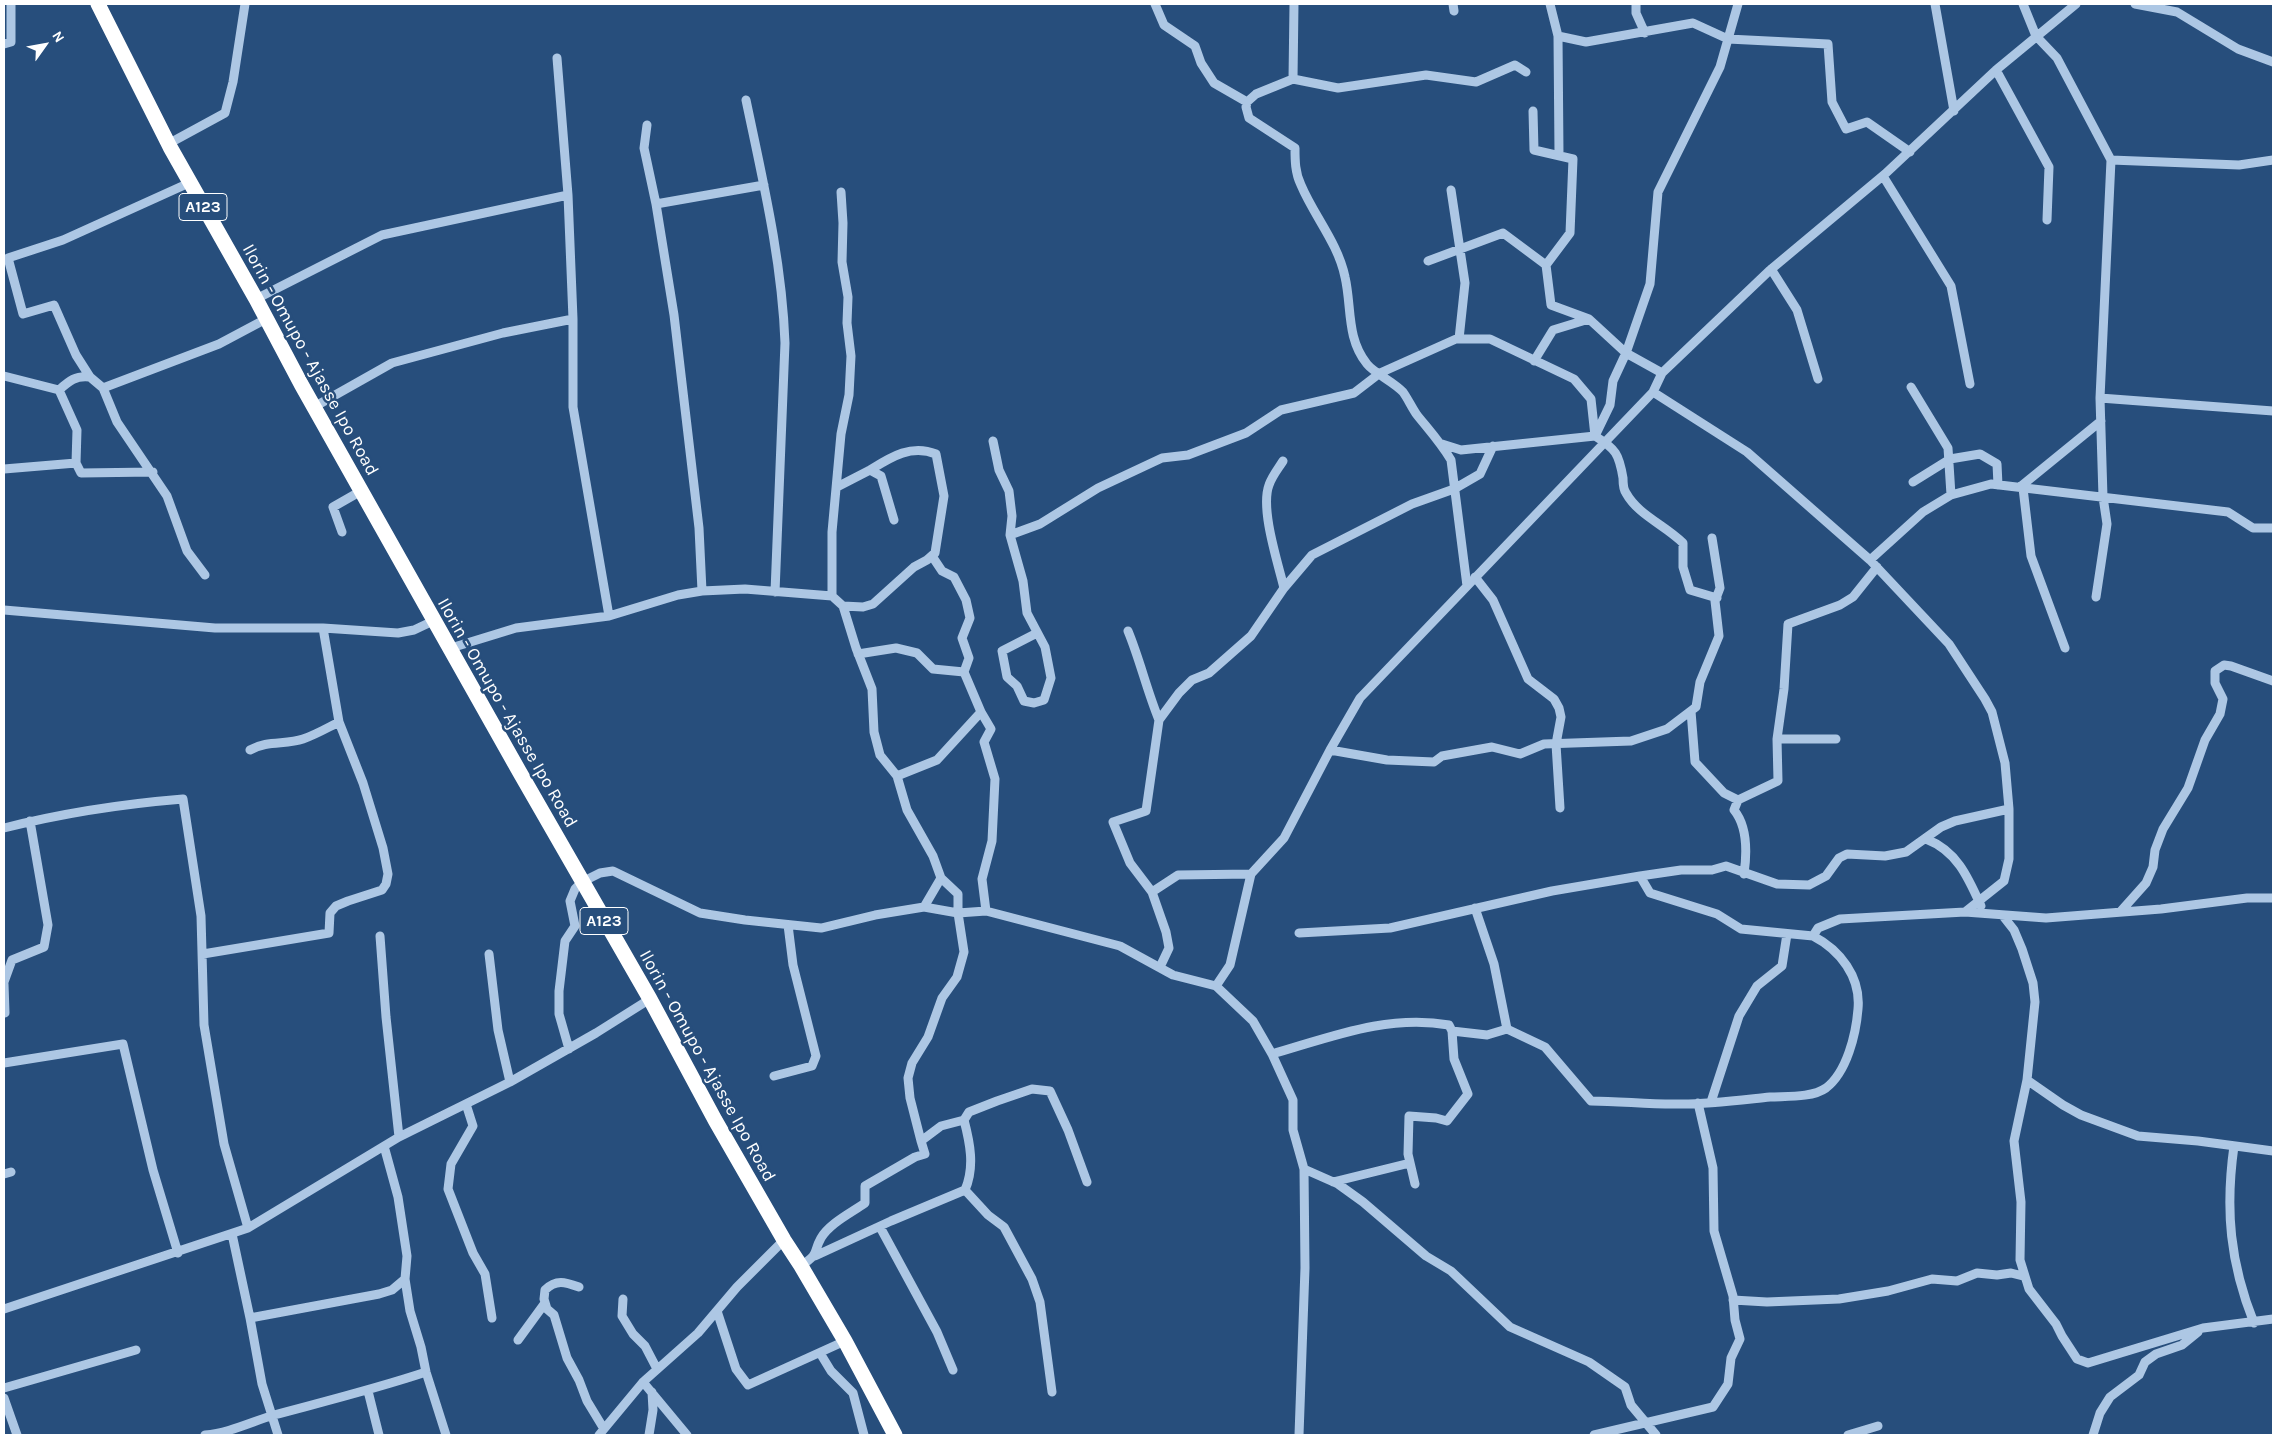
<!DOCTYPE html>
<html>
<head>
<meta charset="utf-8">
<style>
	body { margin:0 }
	#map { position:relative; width:2277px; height:1439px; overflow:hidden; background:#274e7c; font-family:Karla,sans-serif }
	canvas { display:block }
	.frame { position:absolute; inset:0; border:5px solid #fff; pointer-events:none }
	.north { position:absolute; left:20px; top:20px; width:50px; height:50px; -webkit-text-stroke:4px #274e7c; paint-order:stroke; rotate:58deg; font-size:14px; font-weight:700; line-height:20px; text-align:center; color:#fff }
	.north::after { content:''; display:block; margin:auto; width:18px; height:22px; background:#fff; clip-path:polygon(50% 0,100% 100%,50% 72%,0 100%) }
</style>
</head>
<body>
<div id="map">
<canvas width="2277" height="1439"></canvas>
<div class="frame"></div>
<div class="north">N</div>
</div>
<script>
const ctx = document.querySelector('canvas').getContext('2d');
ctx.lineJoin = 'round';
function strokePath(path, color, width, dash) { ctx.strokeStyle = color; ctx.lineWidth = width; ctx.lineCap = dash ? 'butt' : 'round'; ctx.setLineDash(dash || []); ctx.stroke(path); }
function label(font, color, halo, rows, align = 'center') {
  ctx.font = font + ' Karla,sans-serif'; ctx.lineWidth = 5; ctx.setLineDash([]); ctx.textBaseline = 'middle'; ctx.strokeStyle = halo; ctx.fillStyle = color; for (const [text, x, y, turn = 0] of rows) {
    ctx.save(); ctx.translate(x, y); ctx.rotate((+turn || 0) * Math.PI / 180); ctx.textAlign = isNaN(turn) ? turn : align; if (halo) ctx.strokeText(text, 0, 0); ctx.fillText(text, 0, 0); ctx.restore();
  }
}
const minor = new Path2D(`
	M1155 4 1164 25 1195 46 1201 63 1214 83 1247 102 1246 107 1249 118 1295 148C1295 160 1295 173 1301 185 1314 216 1338 243 1345 277 1352 307 1346 338 1367 364 1374 373 1394 382 1403 392 1408 399 1412 408 1417 415 1429 430 1441 443 1451 460L1467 586
	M1453 4 1454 11
	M1550 4 1558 36 1559 154
	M1636 4V13L1645 33
	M1935 4 1954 111
	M2023 4 2036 36 2057 58 2111 160 2100 398 2103 497 2107 524 2096 597
	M2135 4 2177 12 2238 49 2273 62
	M1558 36 1586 42 1693 23 1728 39 1828 44 1832 102 1846 129 1867 122 1910 152
	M4 44 11 42V4
	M557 58 568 195
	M1996 70 2049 167 2047 220
	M1293 79 1294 4
	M746 100C763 181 782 261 785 343L775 592
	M1247 102 1256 94 1293 79 1338 88 1426 75 1476 82 1515 65 1526 72
	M1533 111 1534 150 1573 159 1570 233 1546 265
	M647 125 644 148 656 204 674 315 699 528 702 591
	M168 144 225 113 233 82 245 4
	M2111 160 2239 165 2273 160
	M1883 176 1951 286 1970 384
	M1451 190 1465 283 1459 339
	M656 204 764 185
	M1428 261 1503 233 1546 265 1551 305 1589 319
	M1771 269 1797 310 1818 379
	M256 299 382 235 568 195 573 319V407L609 616
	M1534 361 1553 330 1589 319 1626 353 1662 373
	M4 376 59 390 77 430 76 463
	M90 377 103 388 219 344 266 319
	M1911 387 1948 448 1951 495
	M103 388 117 422 167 496 187 551 205 575
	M59 390C69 381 76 375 90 377L76 355 54 305 23 314 8 258 63 240 189 183
	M1653 392 1747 452 1870 560 1949 644 1985 699 1992 712 2005 763 2009 809V859L2004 881 1965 912
	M2100 398 2273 411
	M314 407 392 363 503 333 573 319
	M993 441 999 470 1009 491 1012 516 1010 535 1023 581 1027 613 1045 647 1051 678 1044 700 1034 703 1024 701 1017 686 1007 677 1002 651 1037 633
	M1283 461C1278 469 1272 476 1269 485 1260 509 1278 563 1284 588
	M4 469 76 463 81 473 153 472
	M1913 482 1950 459 1980 454 1997 464 1998 485
	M837 487 870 470 881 476 894 520
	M2020 487 2101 421
	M2023 488 2031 556 2065 648
	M342 532 333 507 361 491
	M1010 535 1040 524 1098 488 1162 458 1188 455 1246 433 1281 410 1354 393 1380 373 1456 339H1490L1574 379 1591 399 1595 436 1461 450 1442 444
	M1870 560 1923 512 1951 495 1991 484 2228 512 2253 528H2273
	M1475 577 1493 600 1528 679 1554 699 1559 708 1561 717 1556 744 1560 808
	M832 596V532L841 434 849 395 851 356 847 323 848 297 842 262 843 223 841 192
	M1717 598 1690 590 1683 567V543C1665 525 1638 515 1626 493 1623 489 1623 483 1623 478 1619 454 1616 449 1595 436L1610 405 1613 381 1626 353 1650 284 1658 192 1720 67 1738 4
	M843 606 856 648 872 689 874 732 880 755 897 776 907 810 933 856 941 878 958 894V913L964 952 957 977 942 998 928 1037 912 1063 908 1078 910 1098 921 1141
	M4 610 215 628H323L398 633 414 630 433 621
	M1128 631C1140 660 1147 691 1159 720
	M451 648 516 628 609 616 678 595 702 591 745 589 832 596 843 606 863 607 873 604 914 567 927 560 935 553 944 496 936 454C911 444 891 457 870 470
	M858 654 896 648 917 653 933 669 964 672
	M1691 711 1695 762 1724 793 1738 800
	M981 712 991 729 984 742 995 779 992 841 982 879 986 911
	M1777 739H1836
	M250 750C267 740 286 745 303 739 315 735 327 728 339 722L323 628
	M1330 750 1387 760 1434 762 1442 756 1492 747 1520 754 1544 744 1631 741 1667 729 1696 707 1700 682 1719 636 1715 601 1720 588 1712 538
	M897 776 937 760 981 712 964 672 969 658 962 638 970 618 966 600 954 577 942 571 932 556
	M4 828C63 813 122 804 183 799L201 916 204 1025 224 1144 248 1228
	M1926 839C1957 851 1968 877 1981 906
	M1744 874C1747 853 1748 827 1734 810L1738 800 1778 781 1777 739 1784 689 1788 624 1840 605 1853 597 1877 567
	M1640 876 1681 870H1712L1726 866 1777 884 1809 885 1826 876 1839 858 1847 854 1885 856 1906 852 1941 827 1955 821 2009 809
	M1152 892 1178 875 1251 874
	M924 907 941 878
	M1475 908 1494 964 1507 1029
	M2121 911 2146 883 2153 867 2155 850 2163 829 2188 788 2205 740 2220 714 2223 699 2215 683V671L2224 665 2231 666 2273 681
	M2003 916 2014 930 2022 949 2033 983 2035 1002 2027 1080 2014 1141 2021 1202 2020 1260 2029 1289 2056 1324 2062 1336 2077 1359 2088 1363 2203 1328 2273 1319
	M380 936 386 1017 399 1137
	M1813 936 1818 928 1840 919 1965 912 2046 918 2161 909 2247 898H2273
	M203 954 329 933 330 913 336 906 348 901 382 890 386 884 388 874 383 848 363 783 339 722
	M489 954 498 1030 510 1082
	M1160 967 1169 948 1166 932 1152 892 1130 863 1113 822 1146 811 1159 720 1179 693 1192 680 1209 673 1251 636 1284 588 1312 555 1412 504 1454 489 1480 474 1493 446
	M4 982 12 960 44 947 48 925 30 821
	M4 984 5 1013
	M1216 986 1230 965 1251 874 1284 838 1330 750 1360 698 1653 392 1662 373 1769 271 1885 174 1996 70 2076 4
	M569 1049 559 1014V991L565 941 575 926 570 901 575 889 582 882 600 873 613 871 700 913 745 920 821 928 875 915 924 907 958 913 986 911 1120 946 1173 975 1216 986 1253 1021 1272 1054 1293 1100V1130L1304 1169 1305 1268 1299 1435
	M1272 1054C1331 1037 1388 1014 1449 1025L1452 1031 1487 1035 1507 1029 1545 1047 1591 1101C1621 1101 1652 1105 1682 1104 1711 1104 1741 1100 1770 1097 1786 1096 1812 1098 1826 1088 1847 1072 1856 1034 1858 1009 1861 977 1840 950 1813 936L1741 929 1717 914 1650 893 1640 876 1552 891 1390 928 1299 933
	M4 1063 123 1044 153 1170 178 1253
	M774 1076 812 1066 816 1056 793 965 788 925
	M2027 1080 2063 1105 2081 1115 2138 1136 2198 1141 2273 1151
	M1711 1102 1739 1016 1757 986 1782 966 1787 934
	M466 1104 473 1126 451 1164 448 1189 473 1253 485 1274 492 1318
	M384 1146 398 1197 407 1256 405 1279 410 1311 421 1347 426 1372 446 1435
	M2234 1146C2225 1210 2230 1263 2254 1323
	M1304 1169 1338 1184 1363 1202 1426 1256 1451 1271 1510 1327 1589 1362 1625 1387 1631 1405 1656 1435
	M4 1174 11 1172
	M1333 1182 1410 1163
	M1415 1184 1408 1154 1409 1116 1436 1118 1447 1121 1468 1094 1454 1059 1452 1031
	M965 1190 988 1215 1004 1227 1032 1279 1040 1302 1052 1392
	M880 1227 937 1332 953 1370
	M232 1234 250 1318 262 1384 278 1435
	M815 1256 891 1221 965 1190C975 1167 970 1143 964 1120
	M801 1266C821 1252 812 1254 821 1238 830 1223 851 1213 865 1203V1186L915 1157 925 1154 921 1141 941 1126 964 1120 969 1112 997 1101 1032 1089 1050 1091 1068 1130 1087 1182
	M579 1287C565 1282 556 1279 545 1290L544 1299 547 1309 554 1315 567 1358 579 1380 587 1401 604 1429
	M623 1299 622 1316 633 1334 645 1346 657 1369
	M1733 1300 1767 1302 1839 1299 1888 1291 1932 1279 1957 1281 1977 1273 1997 1275 2011 1273 2023 1276
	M4 1309 248 1228 399 1137 510 1082 596 1033 650 999
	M717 1311 736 1369 748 1385 845 1341
	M250 1318 379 1294 392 1290 405 1279
	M518 1340 545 1303
	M820 1353 831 1371 853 1393 864 1435
	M643 1382 687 1435
	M4 1388 136 1350
	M368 1391 379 1435
	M4 1398 17 1435
	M205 1435C229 1433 251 1422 274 1415 326 1401 375 1389 426 1372
	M599 1435 643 1382 698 1333 737 1287 784 1240
	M649 1435 653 1410 652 1392
	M1594 1435 1713 1407 1728 1384 1731 1358 1740 1339 1735 1320 1733 1296 1714 1231 1713 1168 1698 1103
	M1848 1435 1878 1426
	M2093 1435 2100 1413 2110 1397 2139 1375 2145 1362 2156 1354 2182 1345 2198 1332`);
const highway = new Path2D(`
	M98 4 170 147 256 299 301 384 519 771 650 999 715 1120 784 1240 801 1266 845 1341 895 1435`);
const shields = [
	[203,207,48],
	[604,921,48]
];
const shieldNames = [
	["A123",203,207],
	["A123",604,921]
];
const streetNames = [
	["Ilorin - Omupo - Ajasse Ipo Road",310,360,61],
	["Ilorin - Omupo - Ajasse Ipo Road",507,713,60],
	["Ilorin - Omupo - Ajasse Ipo Road",707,1066,61]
];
strokePath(minor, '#adc7e4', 9);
strokePath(highway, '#fff', 15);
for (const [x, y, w] of shields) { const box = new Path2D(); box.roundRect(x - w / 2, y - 13.5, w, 27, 4); ctx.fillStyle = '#274e7c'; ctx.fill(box); strokePath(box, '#fff', 1); }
label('bold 16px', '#fff', null, shieldNames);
label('18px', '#fff', '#274e7c', streetNames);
</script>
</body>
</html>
